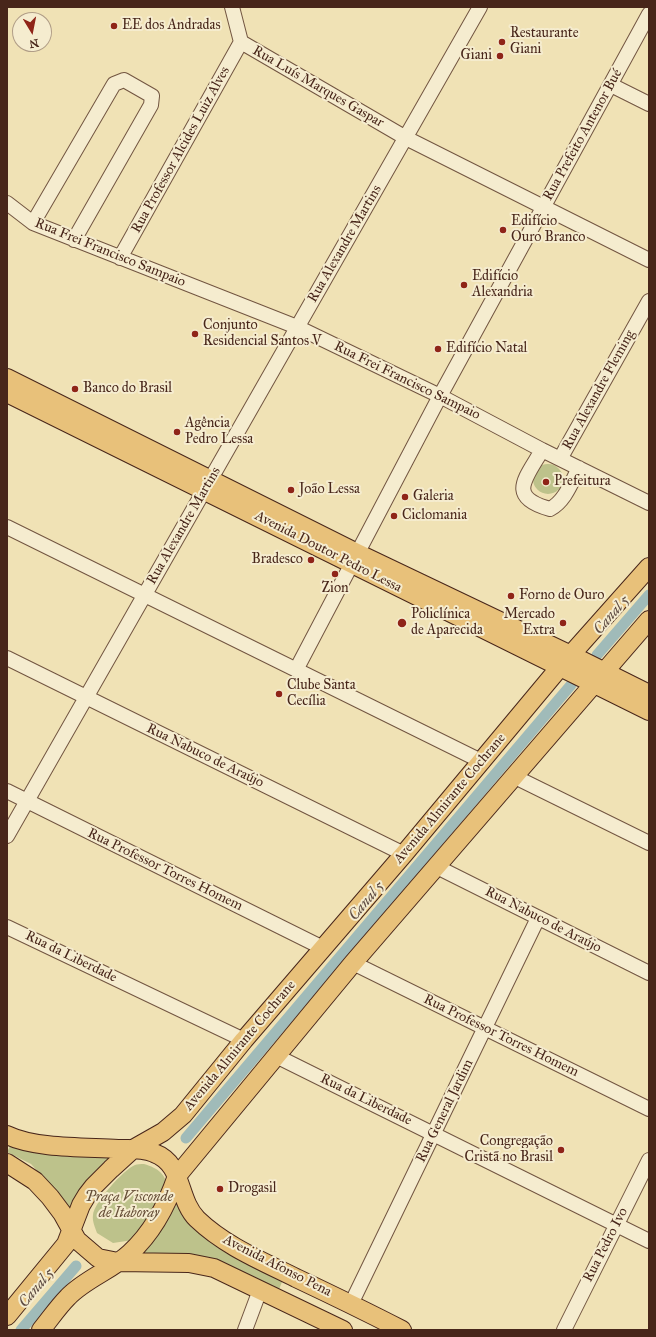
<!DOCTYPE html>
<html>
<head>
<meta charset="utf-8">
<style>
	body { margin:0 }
	#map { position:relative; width:656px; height:1337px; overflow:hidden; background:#f0e2b5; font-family:"IM FELL Great Primer",serif }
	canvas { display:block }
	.frame { position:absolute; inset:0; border:8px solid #48261a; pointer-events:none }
	.north { position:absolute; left:12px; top:12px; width:40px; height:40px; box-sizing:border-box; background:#f5eccf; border:1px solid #b09d87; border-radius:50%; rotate:170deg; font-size:11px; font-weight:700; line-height:16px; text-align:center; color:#48261a }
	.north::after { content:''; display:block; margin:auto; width:14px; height:18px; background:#8f2418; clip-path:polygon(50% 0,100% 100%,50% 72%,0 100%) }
</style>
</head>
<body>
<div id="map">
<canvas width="656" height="1337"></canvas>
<div class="frame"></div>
<div class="north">N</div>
</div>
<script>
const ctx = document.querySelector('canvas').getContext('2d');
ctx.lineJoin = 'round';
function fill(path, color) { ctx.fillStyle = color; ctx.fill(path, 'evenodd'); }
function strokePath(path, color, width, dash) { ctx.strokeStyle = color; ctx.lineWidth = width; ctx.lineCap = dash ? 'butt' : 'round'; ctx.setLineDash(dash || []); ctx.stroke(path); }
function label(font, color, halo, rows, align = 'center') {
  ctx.font = font + ' "IM FELL Great Primer",serif'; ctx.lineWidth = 4; ctx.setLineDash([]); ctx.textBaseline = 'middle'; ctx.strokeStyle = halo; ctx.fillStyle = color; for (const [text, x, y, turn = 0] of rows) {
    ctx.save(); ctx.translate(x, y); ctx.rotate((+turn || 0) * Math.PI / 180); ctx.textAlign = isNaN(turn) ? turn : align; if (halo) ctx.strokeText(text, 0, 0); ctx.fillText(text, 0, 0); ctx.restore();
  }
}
const green = new Path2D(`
	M533 479a15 15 0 1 1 30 0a15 15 0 1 1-30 0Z
	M13 1140 119 1155 72 1214 49 1184 31 1164 7 1152Z
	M144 1164C158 1168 168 1175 167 1191L133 1240 113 1243 97 1233C95 1227 92 1221 93 1215 94 1203 123 1170 135 1165 137 1164 141 1164 144 1164Z
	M177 1204 210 1237 284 1277 278 1292 138 1254Z`);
const canal = new Path2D(`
	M597 655 649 595
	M186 1138 571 685
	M21 1330 76 1266`);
const minor = new Path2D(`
	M232 7 241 42 406 138 649 260
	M611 85 649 104
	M7 203 33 223 297 327 440 396 542 450 649 503
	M33 223 114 84 124 80 152 96 151 105 74 240
	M120 258 241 42
	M542 450C526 478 506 497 550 509 565 501 571 483 579 468
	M560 459 649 301
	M7 527 483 762
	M7 658 404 854
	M296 670 440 396 649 14
	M515 777 649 843
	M7 791 323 948
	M7 836 480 7
	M437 867 649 973
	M7 927 244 1040
	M353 963 649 1109
	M276 1056 649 1241
	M351 1304 538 918
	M245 1330 260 1290
	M564 1330 649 1160`);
const major = new Path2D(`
	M7 378 357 553 571 655 649 694
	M7 393 649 711
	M7 1135C36 1149 86 1147 118 1149 129 1149 143 1148 154 1153 184 1164 177 1199 197 1219 225 1246 262 1261 296 1278 332 1295 367 1312 402 1330
	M7 1163 35 1181 50 1197 62 1213 77 1240 98 1258 118 1262 189 1263 214 1268 343 1330
	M7 1316 66 1244 81 1205 87 1195 94 1186 111 1169 133 1149 163 1132 183 1115 244 1040 404 854 560 667 649 567
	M41 1330C50 1319 58 1307 68 1297 85 1279 112 1270 130 1253 153 1232 167 1205 177 1176L353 963 649 620`);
const markers = [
	[114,26,4,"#8f2418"],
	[502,42,4,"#8f2418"],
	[500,56,4,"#8f2418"],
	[503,230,4,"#8f2418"],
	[464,285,4,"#8f2418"],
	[195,334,4,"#8f2418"],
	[438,349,4,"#8f2418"],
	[75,389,4,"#8f2418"],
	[177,432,4,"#8f2418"],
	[546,482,4,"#8f2418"],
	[291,490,4,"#8f2418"],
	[405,497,4,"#8f2418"],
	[394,516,4,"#8f2418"],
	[311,560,4,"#8f2418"],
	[335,574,4,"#8f2418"],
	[511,596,4,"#8f2418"],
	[402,623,5,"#8f2418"],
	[563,623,4,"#8f2418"],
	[279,694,4,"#8f2418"],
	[561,1150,4,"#8f2418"],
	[220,1189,4,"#8f2418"]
];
const poiNames = [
	["EE dos Andradas",122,26],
	["Restaurante",510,34],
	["Giani",510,50],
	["Giani",492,56,"right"],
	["Edifício",511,222],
	["Ouro Branco",511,238],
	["Edifício",472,277],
	["Alexandria",472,293],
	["Conjunto",203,326],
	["Residencial Santos V",203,342],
	["Edifício Natal",446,349],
	["Banco do Brasil",83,389],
	["Agência",185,424],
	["Pedro Lessa",185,440],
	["Prefeitura",554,482],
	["João Lessa",299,490],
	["Galeria",413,497],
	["Ciclomania",402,516],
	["Bradesco",303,560,"right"],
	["Zion",335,589,"center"],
	["Forno de Ouro",519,596],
	["Policlínica",411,615],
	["de Aparecida",411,631],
	["Mercado",555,615,"right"],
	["Extra",555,631,"right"],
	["Clube Santa",287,686],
	["Cecília",287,702],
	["Congregação",553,1142,"right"],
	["Cristã no Brasil",553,1158,"right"],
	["Drogasil",228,1189]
];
const streetNames = [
	["Rua Luís Marques Gaspar",318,87,30],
	["Rua Prefeito Antenor Bué",583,135,-61],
	["Rua Professor Alcides Luiz Alves",181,150,-61],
	["Rua Alexandre Martins",345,244,-60],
	["Rua Frei Francisco Sampaio",110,253,22],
	["Rua Frei Francisco Sampaio",407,381,26],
	["Rua Alexandre Fleming",599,390,-61],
	["Rua Alexandre Martins",184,526,-60],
	["Avenida Doutor Pedro Lessa",328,552,27],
	["Rua Nabuco de Araújo",205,756,26],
	["Avenida Almirante Cochrane",450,799,-50],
	["Rua Professor Torres Homem",165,870,26],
	["Rua Nabuco de Araújo",543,920,27],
	["Rua da Liberdade",71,957,26],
	["Rua Professor Torres Homem",501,1036,26],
	["Avenida Almirante Cochrane",240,1046,-50],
	["Rua da Liberdade",366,1100,26],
	["Rua General Jardim",445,1111,-64],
	["Rua Pedro Ivo",606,1245,-63],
	["Avenida Afonso Pena",277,1266,27]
];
const parkNames = [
	["Praça Visconde",129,1198],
	["de Itaboray",129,1214]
];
const waterNames = [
	["Canal 5",612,615,-49],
	["Canal 5",367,901,-50],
	["Canal 5",37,1288,-50]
];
fill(green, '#bdc28b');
strokePath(canal, '#a0bbb9', 11);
strokePath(minor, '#725541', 16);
strokePath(major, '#48261a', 20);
strokePath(minor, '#f5eccf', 14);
strokePath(major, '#e8c17a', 18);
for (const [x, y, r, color] of markers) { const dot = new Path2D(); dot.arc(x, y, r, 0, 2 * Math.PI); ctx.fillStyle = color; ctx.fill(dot); strokePath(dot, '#f5eccf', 1.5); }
label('14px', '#48261a', '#f5eccf', poiNames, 'left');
label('14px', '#48261a', '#f5eccf', streetNames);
label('italic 14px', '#654d36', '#f5eccf', parkNames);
label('italic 15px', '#5e4b42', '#f5eccf', waterNames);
</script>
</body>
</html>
